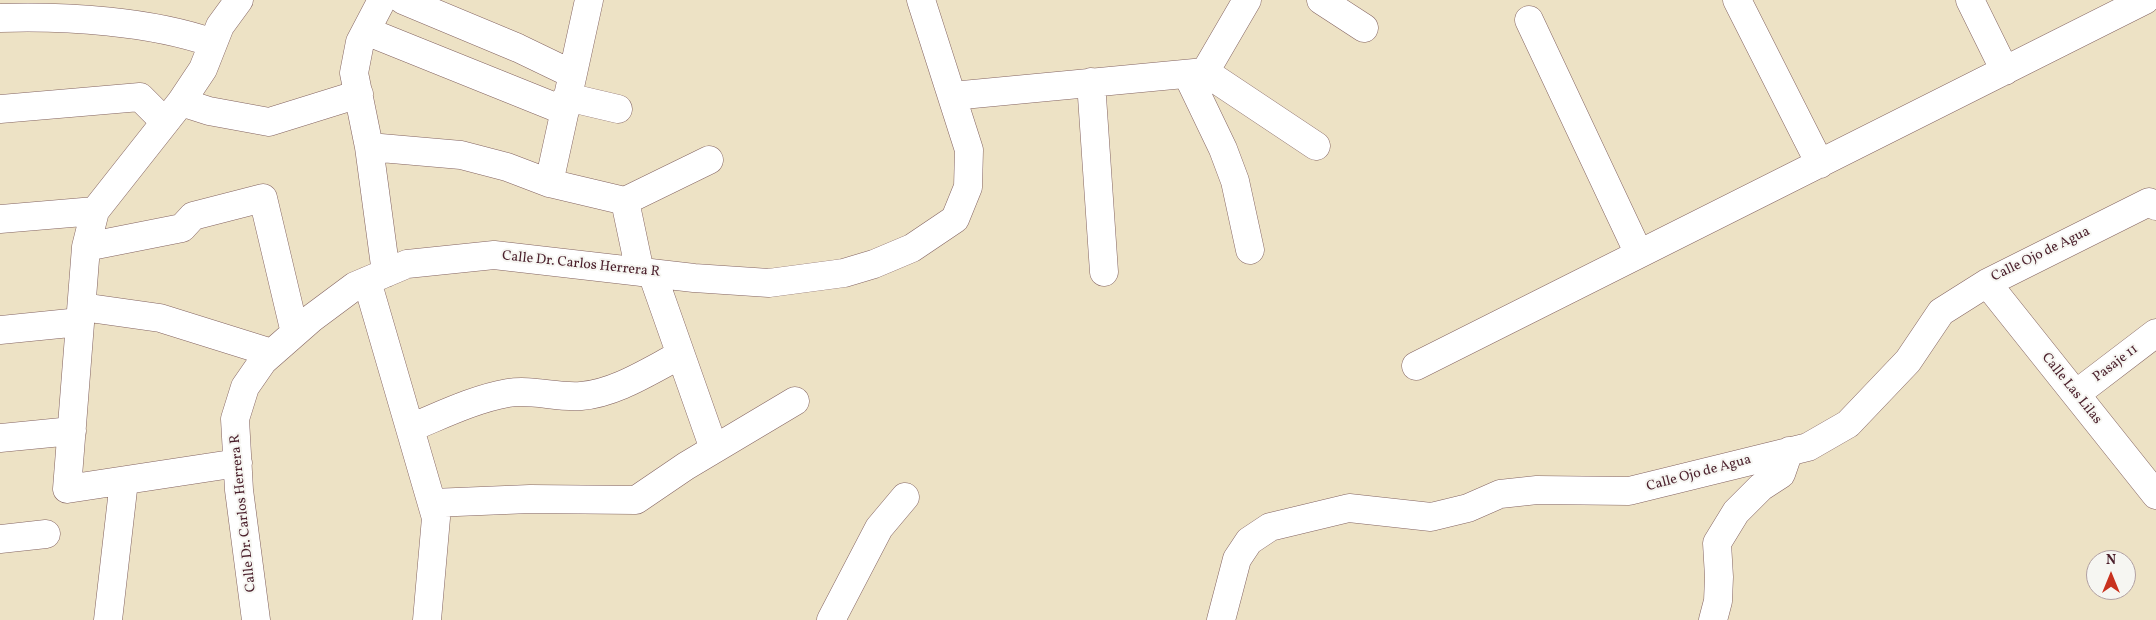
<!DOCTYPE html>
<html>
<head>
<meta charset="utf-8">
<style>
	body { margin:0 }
	#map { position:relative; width:2156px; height:620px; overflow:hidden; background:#ede2c5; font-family:Vollkorn,serif }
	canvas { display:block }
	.north { position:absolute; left:2086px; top:550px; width:50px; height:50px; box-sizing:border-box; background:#f6f6f2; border:1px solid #b1a0a2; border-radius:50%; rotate:0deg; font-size:14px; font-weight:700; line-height:20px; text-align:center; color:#4a1f2b }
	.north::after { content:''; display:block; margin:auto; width:18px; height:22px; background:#c8321e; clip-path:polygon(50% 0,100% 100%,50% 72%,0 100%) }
</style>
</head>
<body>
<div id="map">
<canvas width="2156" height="620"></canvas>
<div class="north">N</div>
</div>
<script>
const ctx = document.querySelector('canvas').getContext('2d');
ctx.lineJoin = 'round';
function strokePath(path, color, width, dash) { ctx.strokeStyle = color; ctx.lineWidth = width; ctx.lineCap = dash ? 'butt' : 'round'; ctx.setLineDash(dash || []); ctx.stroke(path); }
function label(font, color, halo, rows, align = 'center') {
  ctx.font = font + ' Vollkorn,serif'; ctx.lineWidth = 4; ctx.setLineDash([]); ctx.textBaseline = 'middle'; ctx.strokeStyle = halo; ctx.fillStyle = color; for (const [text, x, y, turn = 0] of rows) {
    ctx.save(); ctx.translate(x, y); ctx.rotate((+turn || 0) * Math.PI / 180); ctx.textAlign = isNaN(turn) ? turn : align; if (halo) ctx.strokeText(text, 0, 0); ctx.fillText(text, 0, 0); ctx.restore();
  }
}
const minor = new Path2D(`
	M382 0 360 42 354 73 369 147 386 273
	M403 0 518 48 572 74
	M1321 0 1364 28
	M1737 0 1820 164
	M1970 0 2005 71
	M0 18C67 16 150 21 213 43
	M1529 20 1639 254
	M366 31 565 111
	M1205 72 1247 0
	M1187 74 1223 149 1235 181 1250 250
	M1091 82 1104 272
	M952 96 1205 72 1316 146
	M567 97 618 109
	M181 102 209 111 269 122 359 94
	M0 109 140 97 165 122
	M369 147 461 155 507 167 549 183 625 201 709 160
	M549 183 589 0
	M625 201 640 272
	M0 219 95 211
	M86 247 182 228 193 216 263 198 295 333
	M652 273 714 449
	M367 281 436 518 427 620
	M1987 283 2156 495
	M82 307 160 318 272 353
	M0 330 80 322
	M1416 366 2145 0
	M2076 394 2156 333
	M410 428C442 415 474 399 508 393 532 389 557 398 581 396 616 393 649 371 680 355
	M0 438 72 431
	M238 463 67 489 86 247 95 211 181 102 203 69 220 26 239 0
	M432 503 530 499 636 500 686 466 795 401
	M0 539 46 534
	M108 620 124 481
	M256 620 239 490 235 419 245 387 263 361 312 318 355 286 407 264 494 255 694 278 769 283 844 273 874 264 912 248 955 219 968 187 969 150 921 0
	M831 620 879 528 905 497
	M1221 620 1237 559 1249 541 1270 527 1349 508 1431 517 1468 508 1500 494 1537 490 1629 491 1808 447 1848 424 1908 361 1941 312 1987 283 2149 202 2156 206
	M1713 620 1718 601 1719 577 1717 543 1736 512 1761 487 1781 474 1789 451`);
const streetNames = [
	["Calle Ojo de Agua",2041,255,-26],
	["Calle Dr. Carlos Herrera R",581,265,6],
	["Pasaje 11",2116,364,-37],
	["Calle Las Lilas",2071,389,51],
	["Calle Ojo de Agua",1699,474,-15],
	["Calle Dr. Carlos Herrera R",244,513,-96]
];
strokePath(minor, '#836361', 29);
strokePath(minor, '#fff', 28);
label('14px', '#4a1f2b', '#f6f6f2', streetNames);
</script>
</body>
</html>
